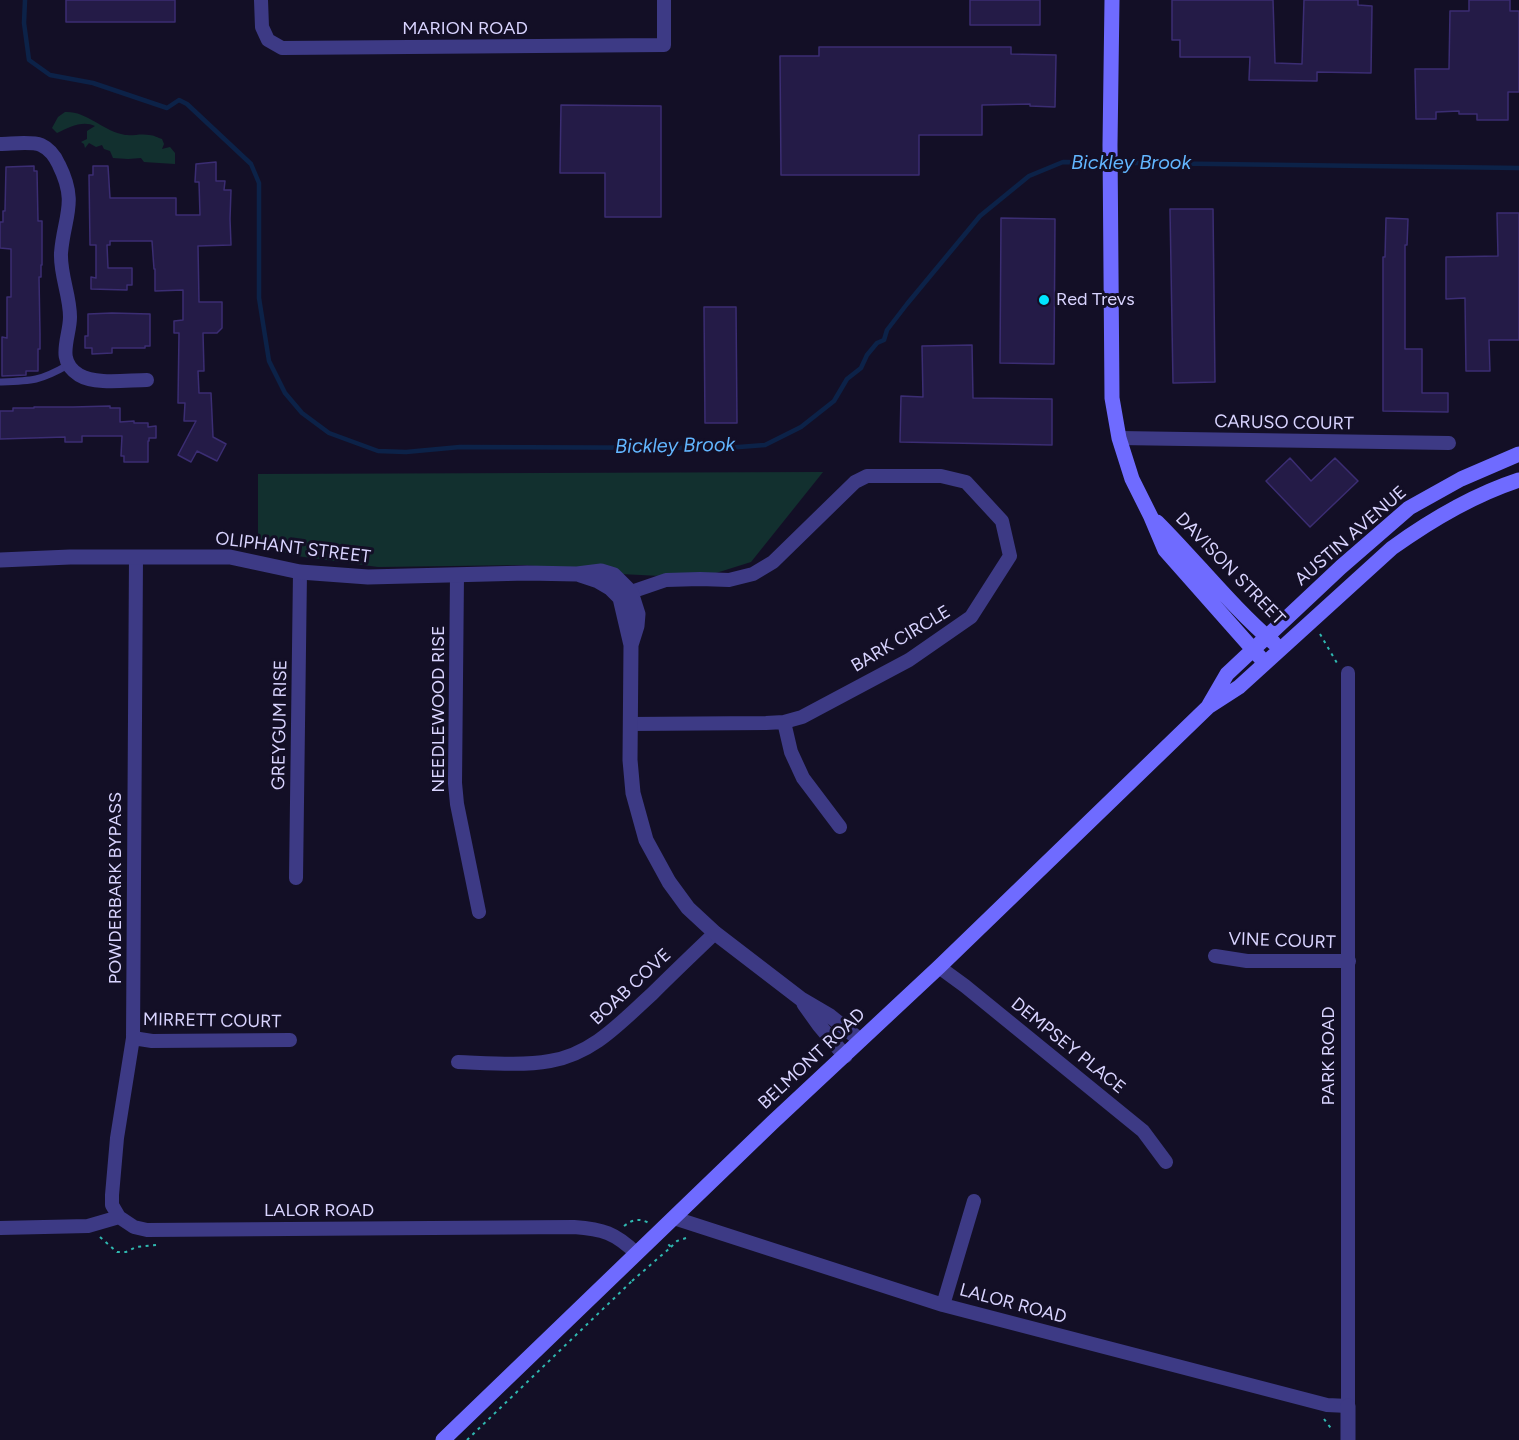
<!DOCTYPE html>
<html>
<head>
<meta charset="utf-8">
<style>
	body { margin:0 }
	canvas { display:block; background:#130f26 }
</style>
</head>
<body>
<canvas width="1519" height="1440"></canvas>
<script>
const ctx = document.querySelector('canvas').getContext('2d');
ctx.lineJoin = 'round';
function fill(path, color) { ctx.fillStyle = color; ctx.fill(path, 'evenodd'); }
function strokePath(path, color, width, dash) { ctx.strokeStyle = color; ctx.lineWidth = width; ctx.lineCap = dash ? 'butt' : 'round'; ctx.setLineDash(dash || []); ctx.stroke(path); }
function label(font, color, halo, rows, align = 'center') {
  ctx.font = font + ' Figtree,sans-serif'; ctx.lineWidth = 6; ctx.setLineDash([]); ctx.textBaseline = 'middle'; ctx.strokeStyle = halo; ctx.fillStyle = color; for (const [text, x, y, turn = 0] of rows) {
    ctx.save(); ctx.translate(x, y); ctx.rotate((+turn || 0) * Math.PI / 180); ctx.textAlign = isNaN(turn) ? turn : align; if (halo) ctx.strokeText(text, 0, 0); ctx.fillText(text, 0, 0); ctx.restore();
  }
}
const green = new Path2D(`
	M65 112C86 111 101 129 121 134 130 137 140 133 149 135 154 135 158 138 162 139L164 144 162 149 170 147 175 153V164L144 162 141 158 128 159 113 158 110 151 104 149 102 145 96 147 89 143 85 148 84 144 81 142 87 139V131L95 126C83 120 69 127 57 133L52 128 58 117Z
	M823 472 751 562 700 578 621 574 525 565 378 567 297 556 258 545V474Z`);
const stream = new Path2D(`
	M25 0 24 23 29 60 50 75 93 83 167 108 179 100 187 104 251 164 259 183V298L269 361 285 393 302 413 329 433 378 451 406 452 460 447 726 448 765 445 801 427 834 401 847 379 861 368 867 355 877 343 884 340 887 330 907 304 980 216 1029 176 1063 162 1519 168`);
const building = new Path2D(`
	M66 0H175V22H66Z
	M970 0H1040V25H970Z
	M1172 0H1273L1275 63 1302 64 1304 0H1358V5L1372 6 1371 73 1317 72V81L1249 80 1250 57H1180V40H1172Z
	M1469 0H1510V11H1519V92H1508V120H1477V114H1459V111L1436 112V119H1416L1415 69H1449L1450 11H1469Z
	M819 47H1011V54L1056 55 1055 107 1030 106V104L982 105V135H919V175H781L780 56H819Z
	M561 105 661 106V217H605V173H560Z
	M216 162V181H225L224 190H231L230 219 231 245 198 246 199 302H222V328L217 333H203L204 371H198L199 393H211L213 437 226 444 217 461 197 451 191 462 178 455 196 421H184L185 403H178L179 333H174V321L183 320V290L155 291V269H154L152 241H110V245H107L108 268H132V285H127V290L91 289V277L96 278V245H90L89 175H93V166H108L110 198H176V215H200L199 182H195L196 164Z
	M34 166V171H37L38 221H42V265H41V277H39L40 334V349H38V371H26V375L2 376V337L7 338V297H11V249L0 248V222H3V211H5L6 167Z
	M1170 209H1213L1215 382 1173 383Z
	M1497 213H1519V340H1489L1490 371H1466L1465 298 1446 299V257L1498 256Z
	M1001 218 1055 219 1054 364 1000 363Z
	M1386 218 1408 219 1407 245H1405V349H1422V393H1448V412L1383 411V257H1385Z
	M704 307H736L737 423H705Z
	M112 313 150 314V346H145V348H112V353L92 354V348H85V336H88V314Z
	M972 345 973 398 1052 399V445L900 442 901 396 923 397 922 346Z
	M110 406V408H120V422L134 421V423H148V427L156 426V438H149V441H148V462H124V456H121L122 436H82V442H65V437L0 439V411H13V408H34V407H73Z
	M1290 458 1311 481 1335 458 1358 481 1310 527 1266 481Z`);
const path = new Path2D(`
	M1320 634 1337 663
	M624 1226C633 1219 639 1218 649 1223
	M100 1237 117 1252H126L136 1247 156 1245
	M671 1247 677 1241 686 1238
	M632 1281 671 1247 667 1243
	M1324 1419 1333 1431
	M467 1440 632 1281 631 1280`);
const service = new Path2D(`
	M0 382C32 381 40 381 68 365`);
const minor = new Path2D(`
	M261 0 262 27 268 40 282 48 664 45V0
	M0 144C11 144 31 141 41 145 50 149 55 156 59 165 78 203 64 216 61 253 60 275 70 295 70 317 70 338 55 360 79 375 95 385 128 380 147 380
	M1119 438 1449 443
	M457 575 455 783 457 804 479 912
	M622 597 631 592 666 580 700 579 729 580 753 574 773 562 855 482 867 476H941L966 482 1002 521 1010 556 971 617 909 660 802 717 784 722 766 723 630 724
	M784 722 791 752 803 778 840 827
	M296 878 300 572
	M1215 956 1247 961H1349
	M939 967 965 986 1143 1131 1166 1162
	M133 1038 152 1041 290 1040
	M458 1062C487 1063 522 1066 550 1061 593 1054 621 1022 652 994 673 973 694 953 715 933
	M119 1217 112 1205V1195L117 1138 133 1038 136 557
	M674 1218 943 1305 1327 1405 1348 1406V673
	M0 1228 88 1226 119 1217 134 1227 147 1230 574 1227C603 1229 615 1233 636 1253
	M943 1305 974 1201`);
const tertiary = new Path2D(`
	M0 560 70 557H230L300 572 368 577 527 573 577 574 601 571 614 575 631 592 638 614 637 626 631 645
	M580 575 598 581 610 588 620 598 631 645 630 760 633 793 646 840 669 882 688 908 715 933 801 999 830 1016 860 1040
	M804 1004 819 1025 845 1056
	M1348 1406V1440`);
const secondary = new Path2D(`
	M1112 0 1110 145 1112 398 1119 438 1132 479 1151 517 1165 550 1265 663
	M1157 522C1197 562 1231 606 1274 643
	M1209 705 1227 674 1341 567 1409 508 1461 479 1519 454
	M443 1440 773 1122 939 967 1208 707 1239 687 1392 548C1431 520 1473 495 1519 480`);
const markers = [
	[1044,300,6,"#00e5ff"]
];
const streetNames = [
	["MARION ROAD",465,29],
	["CARUSO COURT",1284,423,1],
	["AUSTIN AVENUE",1351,536,-41],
	["OLIPHANT STREET",293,548,7],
	["DAVISON STREET",1230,569,46],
	["BARK CIRCLE",901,639,-31],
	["NEEDLEWOOD RISE",439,709,-90],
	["GREYGUM RISE",280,725,-89],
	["POWDERBARK BYPASS",116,888,-90],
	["VINE COURT",1282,941,2],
	["BOAB COVE",631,987,-43],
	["MIRRETT COURT",212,1021,1],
	["DEMPSEY PLACE",1068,1046,39],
	["PARK ROAD",1329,1056,-90],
	["BELMONT ROAD",812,1059,-43],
	["LALOR ROAD",319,1211],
	["LALOR ROAD",1013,1304,15]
];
const poiNames = [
	["Red Trevs",1056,300]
];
const waterNames = [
	["Bickley Brook",1131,163],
	["Bickley Brook",675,446,-1]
];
fill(green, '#12302f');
strokePath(stream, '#0c2248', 4.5);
fill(building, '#241b47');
strokePath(building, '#3b2d73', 1.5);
strokePath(path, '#2fb8b0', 2, [3, 4.5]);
strokePath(service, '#3d3a85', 7);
strokePath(minor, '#3d3a85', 14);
strokePath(tertiary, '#3d3a85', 15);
strokePath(secondary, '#6f6bff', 15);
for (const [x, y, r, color] of markers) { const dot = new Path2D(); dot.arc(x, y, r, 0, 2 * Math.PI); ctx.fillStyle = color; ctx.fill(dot); strokePath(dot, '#130f26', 2); }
label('18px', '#d9d4ff', '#130f26', streetNames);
label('18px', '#d9d4ff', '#130f26', poiNames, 'left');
label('italic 20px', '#62b6ff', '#130f26', waterNames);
</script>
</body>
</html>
